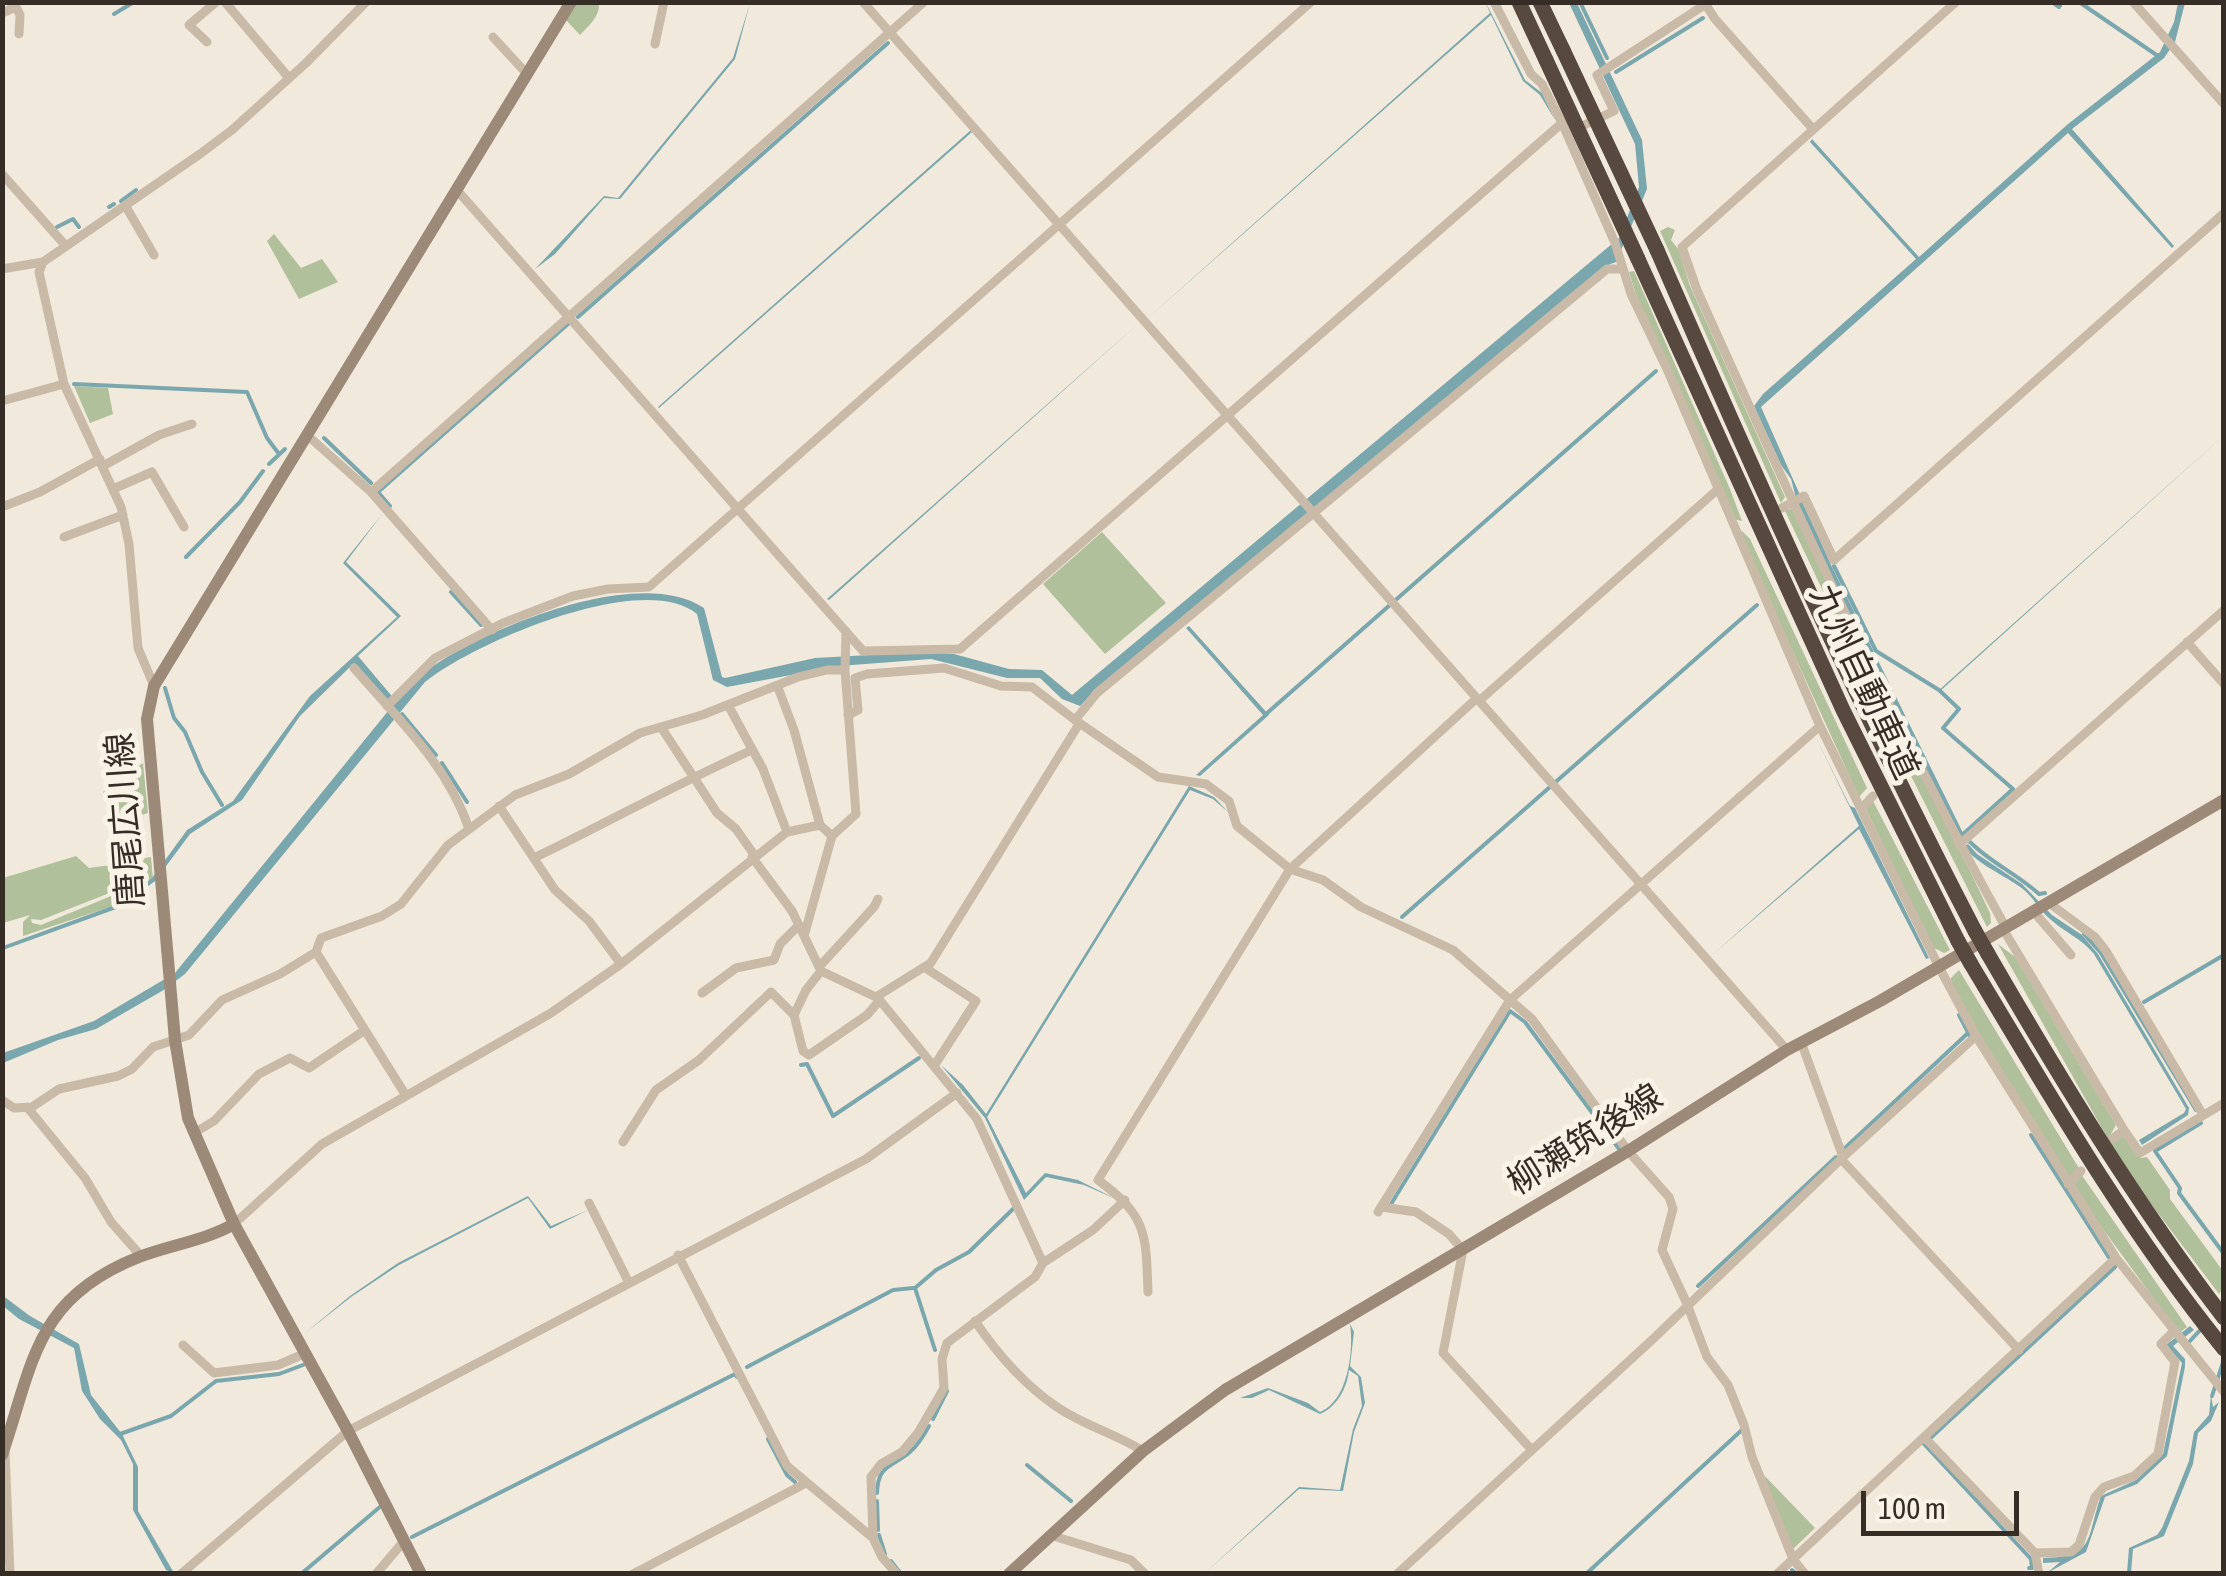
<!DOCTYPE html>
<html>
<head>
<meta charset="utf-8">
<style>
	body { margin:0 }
	#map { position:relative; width:2226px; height:1576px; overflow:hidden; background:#f1e9db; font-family:"Asap Condensed",sans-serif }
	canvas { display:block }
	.frame { position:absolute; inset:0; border:5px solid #362d27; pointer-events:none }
	.scale { position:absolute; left:1861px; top:1491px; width:158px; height:45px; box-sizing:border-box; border:5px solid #362d27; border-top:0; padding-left:12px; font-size:30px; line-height:35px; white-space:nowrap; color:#362d27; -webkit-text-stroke:8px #f9f3e7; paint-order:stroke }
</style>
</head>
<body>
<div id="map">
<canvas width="2226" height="1576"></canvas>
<div class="frame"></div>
<div class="scale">100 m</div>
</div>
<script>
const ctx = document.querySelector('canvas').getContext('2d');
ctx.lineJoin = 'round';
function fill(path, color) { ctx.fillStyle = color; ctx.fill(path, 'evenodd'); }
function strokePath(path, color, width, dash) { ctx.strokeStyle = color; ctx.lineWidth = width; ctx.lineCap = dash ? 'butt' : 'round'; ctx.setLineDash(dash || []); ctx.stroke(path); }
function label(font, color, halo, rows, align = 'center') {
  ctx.font = font + ' "Asap Condensed","Noto Sans JP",sans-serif'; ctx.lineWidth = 10; ctx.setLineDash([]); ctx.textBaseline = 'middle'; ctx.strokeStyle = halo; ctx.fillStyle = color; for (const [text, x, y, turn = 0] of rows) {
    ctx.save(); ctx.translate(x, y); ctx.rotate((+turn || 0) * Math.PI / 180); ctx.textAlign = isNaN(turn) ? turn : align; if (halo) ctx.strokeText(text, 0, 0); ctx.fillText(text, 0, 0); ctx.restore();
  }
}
const green = new Path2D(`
	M577 3H599C600 16 589 26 580 35L566 20Z
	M1668 227 1675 230 1671 240 1679 250 1690 286 1785 497 1781 503 1660 231Z
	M274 234 301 268 322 259 338 282 299 299 267 241Z
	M1634 271 1730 489 1742 521 1733 519 1638 301 1629 272Z
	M74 386 108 388 113 414 90 423Z
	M1793 508 1907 746 1900 754 1785 511Z
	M1742 531 1750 539 1867 788 1859 797 1740 536Z
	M1102 532 1166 603 1105 654 1043 584Z
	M1910 762 1921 776 1971 873 1990 913 1991 923 1987 927 1906 766Z
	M143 763 148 813 121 821 103 792Z
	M1873 801 1950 950 1944 953 1932 947 1866 809Z
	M76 856 89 868 111 865 119 878 118 887 112 892 41 920 31 919 32 923 41 925 111 896 148 871 143 861 145 858 151 857 153 879 119 904 23 936V922L30 915 3 923V878Z
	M1998 944 2015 957 2116 1125 2108 1139Z
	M1959 970 2080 1170 2068 1181 1950 985 1951 978Z
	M2123 1133 2141 1158 2147 1157 2170 1190V1199L2223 1271 2222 1290 2219 1294 2142 1192 2110 1143Z
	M2081 1174 2187 1327 2179 1333 2070 1184Z
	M1759 1470 1815 1528 1792 1550Z`);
const water = new Path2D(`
	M750 3 735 59 620 199 604 198 555 254 535 269 604 196 618 198 733 58Z
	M1486 3 1525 80 1542 93 1555 120 1540 95 1523 81 1491 15 1148 318 1490 13Z
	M1569 3H1577L1642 140 1647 189 1616 262 1608 265 1095 691 1080 706 1062 699 1040 678H1007L931 659 839 666 727 687 713 680 697 614C643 569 473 643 425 682L185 974 162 991 96 1029 58 1040 3 1063V1053L94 1021 175 973 393 705 354 663 300 716 242 800 190 834 155 881 119 908 3 950V946L115 905 152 878 187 830 233 801 310 696 397 617 343 563 383 513 346 562 401 616 358 656 396 701C406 691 417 678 429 669 486 628 639 564 704 608L722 677 725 678 815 658 923 652 954 654 1009 669 1042 670 1072 695 1619 238 1639 187 1635 144Z
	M2178 3H2185L2175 42 2164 58 2072 129 2174 246 2172 248 2068 133 1761 407 1832 567 1963 833 1958 839 1798 506 1791 479 1781 465 1754 406 1763 394 1916 259 1810 142 1812 139 1919 257 2068 124 2160 52 2174 22Z
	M971 130 972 132 659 408 658 407Z
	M1139 323 829 600 827 599Z
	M2223 436 1939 692 1938 691Z
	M1189 626 1269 715 1200 776 1196 775 1263 715 1186 628Z
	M1816 738 1850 806 1855 808 1929 958 1926 959 1859 829 1712 955 1859 826Z
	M1189 786 1214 797 1228 812 1213 799 1190 790 987 1117 1026 1193 1045 1173 1078 1180 1118 1200 1084 1185 1046 1177 1024 1200 985 1118 941 1065 963 1085 986 1114Z
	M1968 844 1977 854 2022 884 2052 915 2082 935 2098 954 2189 1108 2188 1115 2142 1145 2139 1140 2184 1113 2186 1109 2094 954C2081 938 2064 932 2050 919 2039 910 2034 898 2023 889 2003 874 1980 866 1964 847Z
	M528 1196 551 1226 588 1210 550 1229 528 1198 399 1265 351 1297 304 1334 350 1296 398 1263Z
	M2 1295 30 1316 79 1344 91 1395 122 1434 138 1467V1511L174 1573 166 1570 133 1510V1464L121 1440 100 1419 82 1391 74 1348 19 1319 3 1306Z
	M1350 1324 1354 1332 1350 1366 1361 1377 1365 1403 1354 1432 1343 1491 1299 1489 1205 1573 1299 1487 1340 1490 1353 1429 1362 1406 1358 1376 1349 1370C1347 1388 1337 1407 1320 1414L1269 1390 1252 1398H1240L1268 1388 1308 1403 1320 1412C1348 1401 1354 1351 1350 1324Z
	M2190 1326 2194 1330 2173 1346 2185 1359V1367L2167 1456 2137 1484 2105 1497 2086 1552 2047 1573 2060 1562 2043 1563V1558C2096 1557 2086 1538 2101 1496L2136 1480 2163 1454 2182 1363 2166 1345Z
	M2211 1395 2213 1407 2219 1402 2211 1421 2198 1433 2193 1464 2164 1536 2133 1549 2131 1573H2127L2129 1548 2157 1535 2162 1528 2189 1461 2194 1432 2209 1415Z`);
const stream = new Path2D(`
	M1580 2 1607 58
	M2052 2 2059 7 2062 2
	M2079 2 2158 56
	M114 14 134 2
	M1616 72 1703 18
	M121 201 136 190
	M109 207 114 204
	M57 227 73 219 79 227
	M578 317 888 43
	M74 384 247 392 267 438 279 454
	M324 438 371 483
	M269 464 285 449
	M390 506 378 492 568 324
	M186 557 240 502 263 471
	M1834 566 1876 651 1939 690 1959 709 1943 728 2013 789 1961 836
	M451 592 481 625
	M165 688 174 718 185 732 202 772 222 805
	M402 714 436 755
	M1266 714 1656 371
	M442 763 467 802
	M1970 842C1991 863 2017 874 2039 894L2045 893
	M1402 917 1757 605
	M2084 934 2101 953 2196 1110
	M2144 1002 2224 955
	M1959 1015 1971 1038
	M801 1065 807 1064 833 1116 919 1058
	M2201 1123 2155 1151 2180 1188 2179 1193 2224 1254
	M1845 1148 1968 1033
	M1391 1204 1510 1011 1525 1022 1619 1149
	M1698 1286 1836 1157
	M2189 1342 2203 1327
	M935 1350 915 1288 936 1270 969 1252 1013 1209
	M747 1367 893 1290 913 1288
	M2212 1396 2224 1359
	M933 1419 947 1391
	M120 1434 171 1416 216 1381 279 1374 303 1365
	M768 1439 787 1475 795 1482
	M1027 1465 1071 1501
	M877 1493C878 1464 891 1468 910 1452 918 1445 924 1435 929 1426
	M877 1501 878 1530
	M879 1535 885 1554
	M412 1537 735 1374 737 1377
	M891 1561 901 1574
	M2029 1568H2032L2031 1559 1924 1444 2115 1267 2031 1135
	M1792 1570 1796 1574
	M301 1574 381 1506
	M1586 1574 1744 1428`);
const minor = new Path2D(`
	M225 2 289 78
	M863 2 1787 1050
	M1494 2 1531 74 1542 84 1562 123 1615 243 1631 294 1667 369 1820 726 1939 967 1976 1036 2116 1258 2224 1392
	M1704 2 1715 19 1813 129
	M1956 2 1682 247 1697 290C1794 506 1891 721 2006 928
	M2133 2 2224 104
	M2 13 16 7 20 15 19 34
	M493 37 527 74
	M207 42 189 25 216 2
	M655 44 664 2
	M1578 128 1614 111 1597 75 1709 2
	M2 174 65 245
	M456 189 863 651 960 649 1562 123
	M125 205 154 255
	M43 262 39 272 64 384 121 507 129 544 138 648 154 686
	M2 269 43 262 200 154 232 130 306 63 366 2
	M2 401 64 384
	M307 435 371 492 492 630
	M103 466 159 435 192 424
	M113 489 152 472 184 527
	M371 492 924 2
	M2 507 40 492 100 459
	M1782 508 1804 496 1834 560 2224 213
	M64 537 123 515
	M2187 642 2224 684
	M354 668C397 718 448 765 469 829
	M777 685 794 730 820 825
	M1479 701 1717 490
	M728 705 763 769 787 832
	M387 706 435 658 503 623 573 596 608 589 649 587 1311 2
	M848 715 858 710 855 678 867 674 944 668 1001 686 1032 687 1075 720 1097 693 1607 269H1623
	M1075 720 1158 777 1206 784 1229 801 1237 826 1290 869 1323 880 1361 907 1453 950 1510 1000 1532 1019 1628 1151 1669 1197 1673 1209 1662 1250 1687 1304 1707 1357 1728 1385 1744 1425 1752 1457 1793 1559 1805 1574
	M661 727 717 813 736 829 755 856
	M499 806 555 890 589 921 621 964
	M1861 809 1873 796
	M1959 845 2224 610
	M752 857 792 911 821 971 878 998 977 1119 1043 1263
	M534 858C607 823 678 783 752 750
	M2049 903 2095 937 2106 951 2203 1115
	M2034 912 2071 955
	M2003 929 2124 1130
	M804 936 832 836 856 814 845 670 846 631
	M316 952 405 1094
	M819 967 874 907 878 899
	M702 993 736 968 774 960 780 944 799 925
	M876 997 929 964
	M794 1015 806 990 821 971
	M1801 1042 1843 1157
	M934 1066 976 1001 927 969 1079 724
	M2 1100 14 1108 32 1107 59 1089 118 1076 132 1069 153 1047 189 1035 222 1000 280 974 316 952 321 938 382 916 401 904 448 845 515 795 569 774 640 733 702 715 798 677 827 670H845
	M27 1107 85 1178 111 1222 141 1256
	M194 1133 214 1121 259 1074 290 1058 309 1068 365 1030
	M2112 1139 2124 1130 2140 1153 2224 1103
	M623 1142 656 1090 699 1060 771 992 794 1015 803 1051 809 1055 867 1015 880 1000
	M1841 1159 2019 1350
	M2068 1184 2081 1171
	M589 1203 629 1283
	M1382 1207 1416 1212 1449 1234 1463 1250 1443 1353 1531 1449
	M1378 1212 1510 1000 1820 726
	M234 1224 322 1144 551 1013 621 964 787 832 820 825 832 836
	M678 1255 787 1466 873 1538 882 1557 897 1574
	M1148 1292C1146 1233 1147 1216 1098 1180L1290 869 1477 698
	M975 1321C998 1355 1023 1384 1057 1407 1083 1425 1116 1434 1143 1451
	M183 1345 214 1373 278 1365 306 1353
	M1925 1438 2035 1553 2039 1574
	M5 1451 10 1574
	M1050 1535 1131 1560 1145 1574
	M873 1538 871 1477 881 1464 902 1452 918 1433 944 1388 942 1359 947 1343 1035 1277 1043 1263 1093 1230 1125 1200
	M2035 1553 2071 1552 2079 1545 2095 1497 2104 1487 2134 1476 2158 1454 2175 1362 2161 1344 2173 1332
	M181 1574 348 1431 866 1159 957 1093
	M376 1574 404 1541
	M633 1574 806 1483
	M1397 1574 1653 1339 1841 1159 1976 1036
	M1777 1574 2116 1258`);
const secondary = new Path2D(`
	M2 1455C34 1361 35 1298 139 1257 170 1245 204 1241 234 1224
	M421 1574 348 1431 234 1224 188 1118 175 1040 147 719 154 686 571 2
	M1009 1574 1143 1451 1225 1390 1628 1151 1787 1050 1880 1001 2224 800`);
const motorway = new Path2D(`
	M1519 2 1546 60
	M1540 2 1563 50
	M1657 250C1757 480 1859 709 1975 931
	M1638 259 1843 710 1958 941
	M1988 954C2061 1080 2135 1202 2224 1318
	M1971 964C2050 1096 2127 1229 2224 1349`);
const motorwayBridge = new Path2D(`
	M1563 50 1657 250
	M1546 60 1638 259
	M1975 931 1988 954
	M1958 941 1971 964`);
const streetNames = [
	["九州自動車道",1864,682,65],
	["唐尾広川線",126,820,-94],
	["柳瀬筑後線",1585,1140,-32]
];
fill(green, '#b0c09b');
fill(water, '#7aa7ae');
strokePath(stream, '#7aa7ae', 4);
strokePath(minor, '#c9baa7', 9);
strokePath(secondary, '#9d8978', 12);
strokePath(motorway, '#57493f', 15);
strokePath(motorwayBridge, '#57493f', 15);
label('35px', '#362d27', '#f9f3e7', streetNames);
</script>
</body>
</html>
